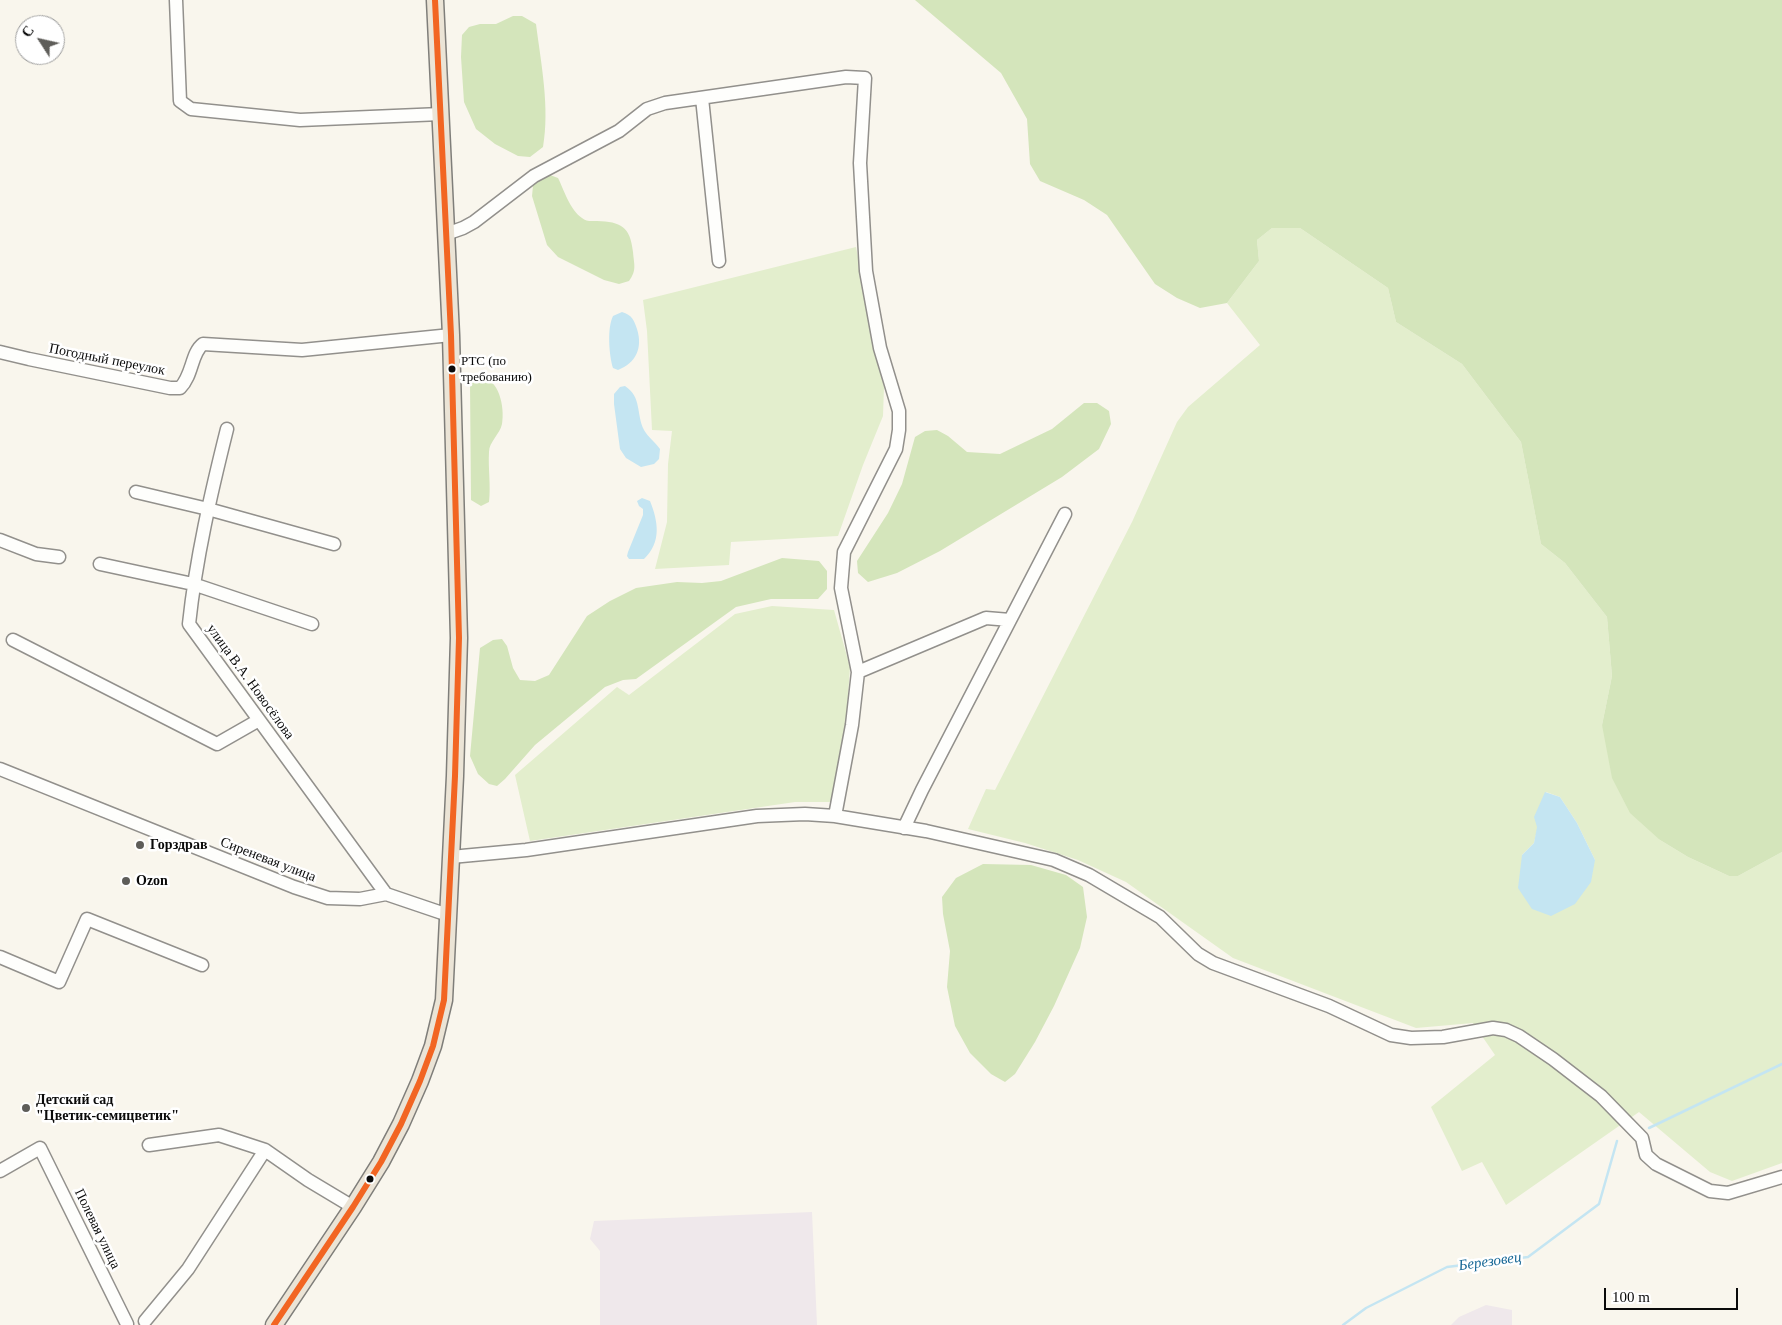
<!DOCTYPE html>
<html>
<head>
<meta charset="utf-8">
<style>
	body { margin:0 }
	#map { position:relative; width:1782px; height:1325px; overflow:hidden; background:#f9f6ed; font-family:"Times New Roman",serif }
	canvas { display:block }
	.north { position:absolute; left:15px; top:15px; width:50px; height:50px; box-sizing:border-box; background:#fff; border:1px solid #9d9d9d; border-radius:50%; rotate:305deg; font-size:14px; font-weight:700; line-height:20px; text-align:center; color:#0a0a0a }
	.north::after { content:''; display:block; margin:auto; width:18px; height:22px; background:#5e5d59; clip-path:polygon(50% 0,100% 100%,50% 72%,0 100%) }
	.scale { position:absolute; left:1604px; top:1288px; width:134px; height:22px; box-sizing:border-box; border:2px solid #0a0a0a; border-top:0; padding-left:6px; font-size:15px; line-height:18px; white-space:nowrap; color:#0a0a0a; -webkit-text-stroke:4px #fff; paint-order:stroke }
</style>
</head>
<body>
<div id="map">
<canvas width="1782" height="1325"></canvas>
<div class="north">С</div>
<div class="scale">100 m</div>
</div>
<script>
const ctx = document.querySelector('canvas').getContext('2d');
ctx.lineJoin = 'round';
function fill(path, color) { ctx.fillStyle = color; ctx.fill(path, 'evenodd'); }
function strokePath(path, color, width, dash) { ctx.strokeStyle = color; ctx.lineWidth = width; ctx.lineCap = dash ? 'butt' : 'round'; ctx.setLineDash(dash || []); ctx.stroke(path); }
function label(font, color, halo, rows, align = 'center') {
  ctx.font = font + ' "Times New Roman",serif'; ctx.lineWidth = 5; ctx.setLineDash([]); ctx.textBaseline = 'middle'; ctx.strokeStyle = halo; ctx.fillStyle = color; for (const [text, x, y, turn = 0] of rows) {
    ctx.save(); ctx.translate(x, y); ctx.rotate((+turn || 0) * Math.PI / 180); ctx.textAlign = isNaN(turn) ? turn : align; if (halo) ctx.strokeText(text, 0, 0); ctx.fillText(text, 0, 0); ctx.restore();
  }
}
const industrial = new Path2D(`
	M812 1212 817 1325H600V1251L590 1239 594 1221Z
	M1486 1305 1512 1310V1325H1451L1459 1317Z`);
const green = new Path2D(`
	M1272 228H1300L1388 288 1396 322 1462 364 1521 442 1541 544 1565 563 1607 617 1612 676 1602 725 1660 840 1688 857 1729 876H1738L1782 852V1163L1732 1181 1710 1172 1639 1112 1506 1205 1482 1162 1462 1171 1431 1107 1495 1055 1473 1023 1416 1028 1233 958 1126 882 1078 860 1025 843 968 829 986 789 995 790 1132 522 1177 422 1188 407 1260 345 1227 303 1259 261 1257 240ZM1546 792 1560 797 1577 823 1595 860 1522 855 1534 843Z
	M856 247 884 387 883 416 863 465 838 536 731 542 729 565 655 569 667 522 668 464 672 431 652 430 647 331 643 300Z
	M772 606 834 610 850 667 846 727 831 802H795L530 841 515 775 617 687 629 695 735 614Z`);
const forest = new Path2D(`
	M915 0H1782V852L1738 876H1729L1688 857 1660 840 1630 813 1612 778 1602 725 1612 676 1607 617 1565 563 1541 544 1521 442 1462 364 1396 322 1388 288 1300 228H1272L1257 240 1259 261 1227 303 1200 308 1177 298 1155 284 1107 215 1084 200 1040 181 1030 164 1027 119 1001 73Z
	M513 16H522L536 24C541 63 550 108 543 147L530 157 518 156 495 144 476 129 464 102 461 57 462 35 469 27 480 24H496Z
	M550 175 558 178C564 190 570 210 582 218 586 222 592 221 597 221 621 222 630 226 633 252 634 265 637 270 629 281L619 284 604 280 558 257 547 245 532 196 533 186 540 179Z
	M480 377C499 378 505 407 502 424 500 434 489 442 489 452 488 469 491 485 489 502L481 506 471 500 470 383Z
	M1084 403H1097L1109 411 1111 424 1099 449 1062 477 940 551 897 573 868 582 858 573 857 561 888 513 902 484 915 437 925 431 937 430 948 436 967 452 1000 454 1052 429Z
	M782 558 819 561 827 571V589L818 599H771L736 607 636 679 623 680 605 687 535 745 505 779 497 786 489 784 478 774 470 756 480 648 493 640 502 639 507 646 513 668 520 680 535 681 549 675 587 616 610 601 636 588 677 582 702 583 721 581Z
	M983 864 1031 865 1066 875 1083 887 1087 917 1080 948 1054 1006 1035 1042 1015 1074 1005 1082 991 1074 970 1053 955 1026 947 987 950 951 943 914 942 897 956 878Z`);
const water = new Path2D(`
	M622 312C632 315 634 320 637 329 643 348 636 363 618 370L613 368C609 355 607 328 613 316Z
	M625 386C642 397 636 414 644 430 648 437 655 442 660 449L659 459 654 464 641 467 626 458 620 449 614 404V394L620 387Z
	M642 498 650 501C658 521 662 542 644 559H629L627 556 628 552 643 515V509L639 506 637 501Z
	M1545 792 1560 797 1577 823 1595 860 1591 882 1575 904 1551 916 1532 909 1518 888 1522 855 1534 843 1537 827 1534 817Z`);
const stream = new Path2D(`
	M1649 1128 1782 1064
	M1343 1325 1366 1308 1447 1267 1528 1257 1599 1204 1617 1141`);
const minor = new Path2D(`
	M176 0 180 101 191 109 300 120 441 114
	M702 98 719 261
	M446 234 463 228 474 222 534 176 619 131 647 109 665 103 846 77 865 78 860 163 866 271 880 348 899 411V430L896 449 844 552 841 588 858 672 852 725 835 816
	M0 352 29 359 170 388H180C193 375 191 353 203 344L302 350 451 335
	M227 429C211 493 196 558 189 624L386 894
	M136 492 208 509 334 544
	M0 540 36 554 59 557
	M100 564 193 584 312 624
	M13 640 217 744 259 720
	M858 672 986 618 1010 620
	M0 769 294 887 328 898 360 899 386 894 448 915
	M904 828 922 790 1065 514
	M451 857 526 850 757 816 805 814 835 816 926 831 1054 860 1089 875 1160 917 1198 954 1213 963 1329 1006 1391 1035 1411 1038 1443 1037 1493 1028 1506 1030 1519 1036 1553 1059 1601 1096 1642 1138 1646 1155 1656 1164 1710 1191 1728 1193 1782 1177
	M0 957 59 982 87 919 202 965
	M149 1145 219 1135 265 1150 308 1180 353 1207
	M0 1171 40 1148 127 1324
	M145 1321 188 1269 265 1150`);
const major = new Path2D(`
	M274 1325 353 1207 381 1162 401 1124 420 1081 433 1046 444 1000 455 776 459 638 451 335 435 0`);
const bus1 = new Path2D(`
	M274 1325 353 1207 381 1162 401 1124 420 1081 433 1046 444 1000 455 776 459 638 451 335 435 0`);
const markers = [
	[452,369,4.5,"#0a0a0a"],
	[140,845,5,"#5e5d59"],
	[126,881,5,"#5e5d59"],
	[26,1108,5,"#5e5d59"],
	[370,1179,4.5,"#0a0a0a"]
];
const busNames = [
	["РТС (по",461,362],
	["требованию)",461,378]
];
const streetNames = [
	["Погодный переулок",107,360,11],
	["улица В.А. Новосёлова",250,682,54],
	["Сиреневая улица",268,860,21],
	["Полевая улица",97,1229,64]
];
const poiNames = [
	["Горздрав",150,845],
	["Ozon",136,881],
	["Детский сад",36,1100],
	["\"Цветик-семицветик\"",36,1116]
];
const waterNames = [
	["Березовец",1490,1262,-8]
];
fill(industrial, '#efe8eb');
fill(green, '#e3eecd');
fill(forest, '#d4e5bb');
fill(water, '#c4e5f2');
strokePath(stream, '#c4e5f2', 2.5);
strokePath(minor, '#92908c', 15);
strokePath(major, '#7f7e7a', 19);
strokePath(minor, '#fefefc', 12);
strokePath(major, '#ebe4d6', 16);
strokePath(bus1, '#f26522', 6);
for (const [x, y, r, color] of markers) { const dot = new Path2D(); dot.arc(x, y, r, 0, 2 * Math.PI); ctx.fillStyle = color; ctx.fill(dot); strokePath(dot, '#fff', 2); }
label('13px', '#0a0a0a', '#fff', busNames, 'left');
label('14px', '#0a0a0a', '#fff', streetNames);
label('bold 14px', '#0a0a0a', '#fff', poiNames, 'left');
label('italic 15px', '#186896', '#fff', waterNames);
</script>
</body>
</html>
